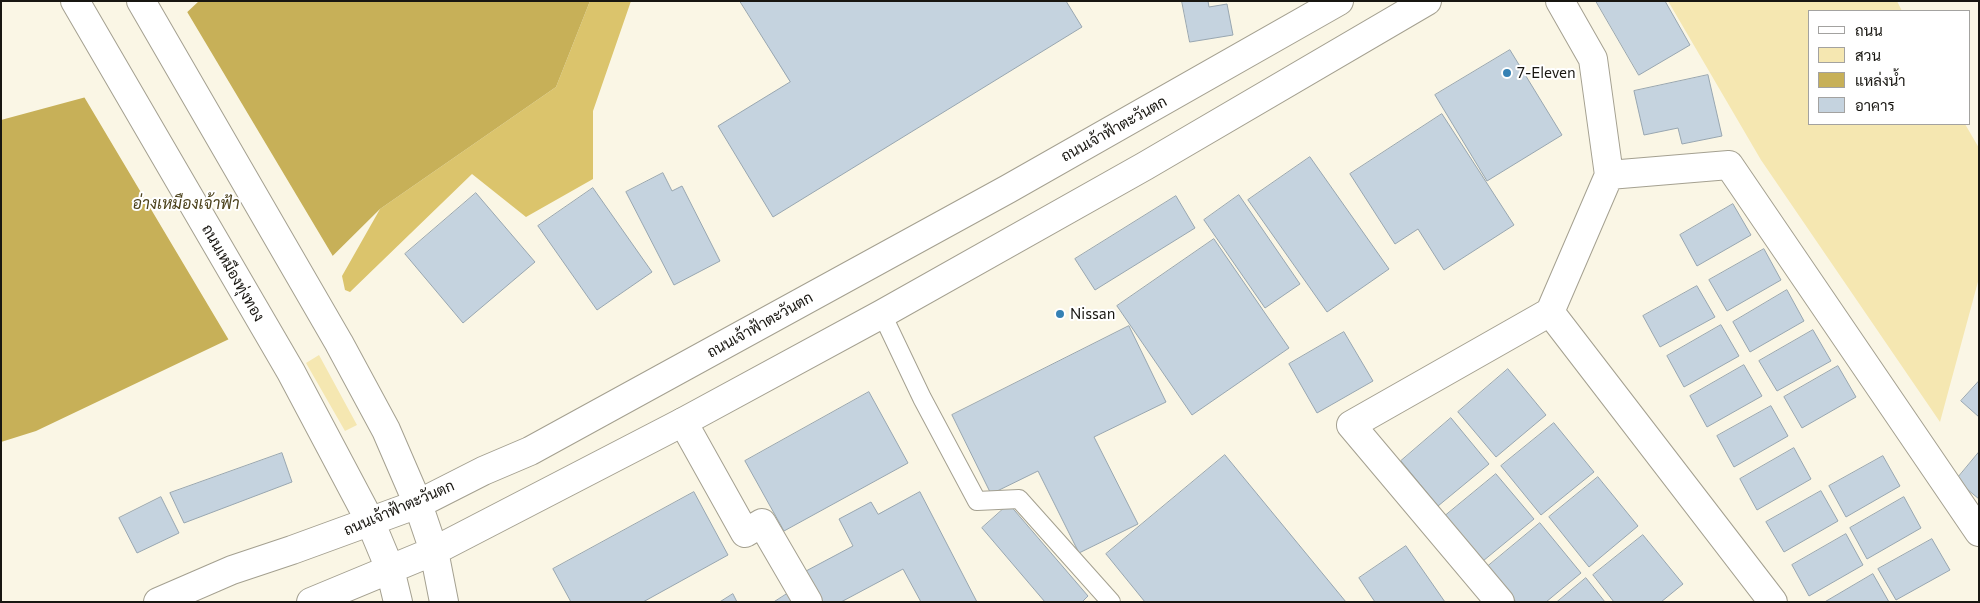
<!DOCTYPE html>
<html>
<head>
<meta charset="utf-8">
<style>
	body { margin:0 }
	#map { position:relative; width:1980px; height:603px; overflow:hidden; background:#faf6e5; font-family:Commissioner,Sarabun,sans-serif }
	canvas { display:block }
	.frame { position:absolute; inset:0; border:2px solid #181611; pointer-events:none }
	.legend { position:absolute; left:1808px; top:10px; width:162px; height:115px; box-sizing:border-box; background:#fff; border:1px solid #a3a2a0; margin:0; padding:6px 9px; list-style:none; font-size:15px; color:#181611 }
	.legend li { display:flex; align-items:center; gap:10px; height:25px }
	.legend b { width:25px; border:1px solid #a3a2a0 }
</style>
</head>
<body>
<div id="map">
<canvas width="1980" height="603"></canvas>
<div class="frame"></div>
<ul class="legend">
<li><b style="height:6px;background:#fff"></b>ถนน</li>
<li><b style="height:14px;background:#f5e7b1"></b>สวน</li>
<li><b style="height:14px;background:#c7b058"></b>แหล่งน้ำ</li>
<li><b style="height:14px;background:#c5d3df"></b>อาคาร</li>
</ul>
</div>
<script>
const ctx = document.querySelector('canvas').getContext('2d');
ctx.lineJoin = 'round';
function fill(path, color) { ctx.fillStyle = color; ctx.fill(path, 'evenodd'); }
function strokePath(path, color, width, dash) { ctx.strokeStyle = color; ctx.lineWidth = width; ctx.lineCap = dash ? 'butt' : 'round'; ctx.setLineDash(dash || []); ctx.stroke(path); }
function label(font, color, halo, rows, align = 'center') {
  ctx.font = font + ' Commissioner,Sarabun,sans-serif'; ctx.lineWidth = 4; ctx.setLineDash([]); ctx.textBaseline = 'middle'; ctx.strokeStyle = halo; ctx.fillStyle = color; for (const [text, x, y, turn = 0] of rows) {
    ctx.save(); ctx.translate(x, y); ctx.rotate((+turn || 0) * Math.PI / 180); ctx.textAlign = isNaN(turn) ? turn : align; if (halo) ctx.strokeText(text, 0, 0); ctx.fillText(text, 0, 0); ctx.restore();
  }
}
const green = new Path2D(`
	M1668 1H1897L1902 11H1809V124H1965L1979 148V278L1940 422 1761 160Z
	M319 355 357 425 345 431 306 363Z`);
const forest = new Path2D(`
	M590 1H631L593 111V179L526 217 472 174 350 292 345 290 342 276 380 209 556 87Z`);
const water = new Path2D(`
	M199 1H590L556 87 380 209 267 321 36 431 1 442V120L101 93Z`);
const pier = new Path2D(`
	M186 10 334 258 269 323 230 342 83 95 99 90Z`);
const building = new Path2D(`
	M740 1H1066L1082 27 773 217 718 126 790 82Z
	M1182 1H1208L1209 7 1227 4 1233 35 1190 42Z
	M1596 1H1665L1690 45 1639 75Z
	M1510 50 1562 135 1487 181 1435 95Z
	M1708 75 1722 136 1682 144 1678 128 1644 135 1634 91Z
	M1442 114 1514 225 1444 270 1418 229 1395 244 1350 174Z
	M1310 157 1389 269 1327 312 1248 200Z
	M663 173 672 191 682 186 720 261 674 285 626 192Z
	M593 188 652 272 597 310 538 226Z
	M476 193 535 262 463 323 405 254Z
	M1239 195 1300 284 1265 308 1204 220Z
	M1176 196 1195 228 1095 290 1075 259Z
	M1733 204 1751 235 1697 266 1680 235Z
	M1214 239 1289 348 1192 415 1117 306Z
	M1764 249 1781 280 1727 311 1709 280Z
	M1697 286 1715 317 1660 347 1643 316Z
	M1787 290 1804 321 1750 352 1733 322Z
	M1721 325 1739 356 1684 387 1667 356Z
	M1129 326 1166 402 1094 437 1138 524 1079 553 1038 471 991 494 952 415Z
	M1813 330 1831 361 1777 391 1759 361Z
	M1344 332 1373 381 1317 413 1289 364Z
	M1744 365 1762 396 1707 427 1690 396Z
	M1838 366 1856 397 1802 428 1784 397Z
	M1508 369 1546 415 1496 457 1458 412Z
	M1979 381V417L1961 401Z
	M869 392 908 463 784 531 745 461Z
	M1771 406 1788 436 1734 467 1717 436Z
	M1451 418 1489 464 1438 506 1401 461Z
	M1554 423 1594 472 1541 515 1501 466Z
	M1794 448 1811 479 1757 510 1740 479Z
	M1979 452V499L1956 480Z
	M282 453 292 482 184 523 170 493Z
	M1225 455 1346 602H1145L1106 554Z
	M1883 456 1900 486 1846 517 1829 486Z
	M1496 474 1534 519 1483 561 1445 516Z
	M1598 477 1638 526 1589 567 1549 517Z
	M1821 491 1838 521 1784 552 1766 522Z
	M694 492 728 555 643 602H571L553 569Z
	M920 492 977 602H921L903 569 841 602H822L806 571 853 546 839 519 871 502 878 514Z
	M161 497 179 533 137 553 119 518Z
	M1904 497 1921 528 1867 559 1850 528Z
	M1009 504 1088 596 1082 602H1045L982 528Z
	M1540 523 1581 573 1546 602H1516L1487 567Z
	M1846 534 1863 565 1809 596 1792 565Z
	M1643 535 1683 584 1661 602H1614L1593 575Z
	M1932 539 1950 570 1896 600 1878 569Z
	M1406 546 1445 602H1375L1359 578Z
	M1873 574 1889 602H1825Z
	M1586 578 1605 602H1557Z
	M790 592 796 602H774Z
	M733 594 737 602H720Z`);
const lane = new Path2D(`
	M882 314 922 398 977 501 1019 499 1111 602`);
const street = new Path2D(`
	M1609 175 1729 165 1979 532
	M1550 312 1773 602
	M683 422 745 533 762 523 808 602
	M1500 602 1351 425 1550 312 1609 175 1593 59 1560 1`);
const secondary = new Path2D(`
	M75 1 291 372 370 521 390 569 398 602
	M141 1 339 343 386 430 418 504 434 551 444 602
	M158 602 232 570 292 550 418 504 483 471 530 451 1008 189 1339 1
	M311 602 434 551 683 422 882 314 1145 166 1427 1`);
const markers = [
	[1507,73,5,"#3581b4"],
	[1060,314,5,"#3581b4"]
];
const poiNames = [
	["7-Eleven",1517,73],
	["Nissan",1070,314]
];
const streetNames = [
	["ถนนเจ้าฟ้าตะวันตก",1114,129,-29],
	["ถนนเหมืองทุ่งทอง",233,273,60],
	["ถนนเจ้าฟ้าตะวันตก",760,325,-29],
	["ถนนเจ้าฟ้าตะวันตก",399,508,-23]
];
const waterNames = [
	["อ่างเหมืองเจ้าฟ้า",186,204]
];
fill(green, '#f5e7b1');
fill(forest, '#dbc46c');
fill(water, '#c7b058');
fill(pier, '#faf6e5');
fill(building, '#c5d3df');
strokePath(building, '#98a6b0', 1);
strokePath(lane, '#a4a090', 20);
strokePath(street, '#a4a090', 30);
strokePath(secondary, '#a4a090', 30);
strokePath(lane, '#fff', 18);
strokePath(street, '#fff', 28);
strokePath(secondary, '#fff', 28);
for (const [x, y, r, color] of markers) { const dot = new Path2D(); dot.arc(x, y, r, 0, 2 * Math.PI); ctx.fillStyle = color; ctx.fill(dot); strokePath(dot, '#fff', 2); }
label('15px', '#181611', '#fff', poiNames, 'left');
label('15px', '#181611', '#fff', streetNames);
label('italic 16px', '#4d431d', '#fff', waterNames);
</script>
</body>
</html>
